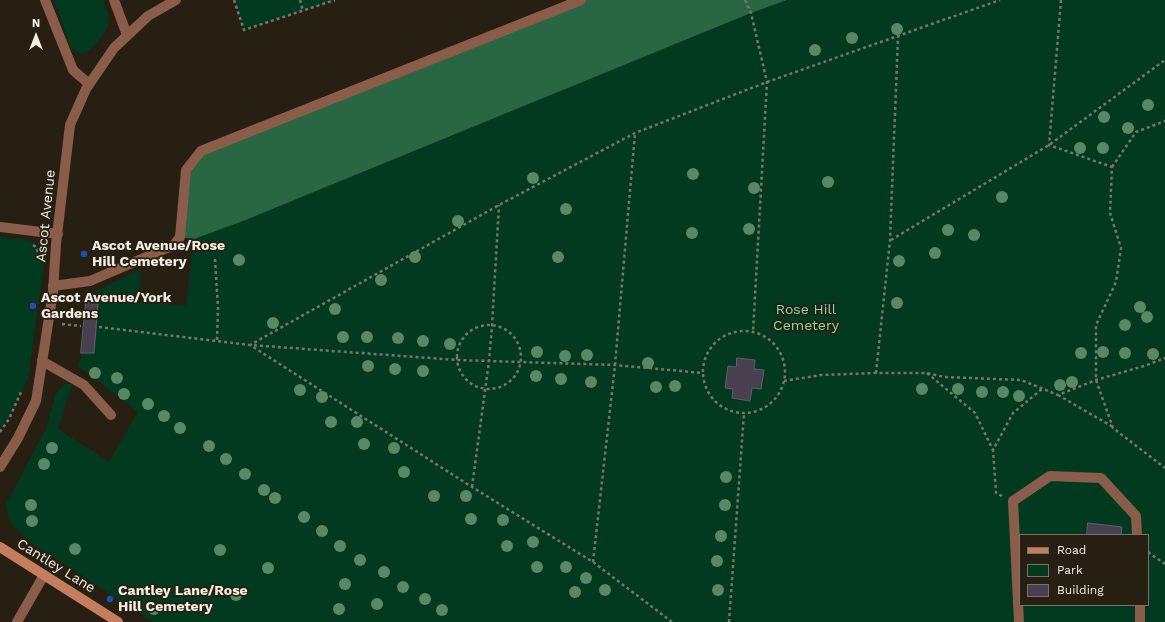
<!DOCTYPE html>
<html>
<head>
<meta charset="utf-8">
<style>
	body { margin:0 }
	#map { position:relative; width:1165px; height:622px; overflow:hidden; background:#272012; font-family:"Work Sans",sans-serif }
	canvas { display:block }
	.legend { position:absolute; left:1019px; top:534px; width:130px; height:72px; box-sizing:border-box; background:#272012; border:1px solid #787266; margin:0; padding:5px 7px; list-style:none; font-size:12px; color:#f2eee5 }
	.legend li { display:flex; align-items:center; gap:8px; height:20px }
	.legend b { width:20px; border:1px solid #787266 }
	.north { position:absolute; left:16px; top:16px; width:40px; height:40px; -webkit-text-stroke:3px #272012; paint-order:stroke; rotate:0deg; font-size:11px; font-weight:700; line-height:16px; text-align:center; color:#f2eee5 }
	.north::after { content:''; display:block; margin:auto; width:14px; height:18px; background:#f2eee5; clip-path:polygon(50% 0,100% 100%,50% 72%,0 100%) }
</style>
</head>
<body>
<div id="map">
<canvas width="1165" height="622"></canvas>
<ul class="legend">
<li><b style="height:5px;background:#c57d5f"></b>Road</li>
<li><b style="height:11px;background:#023a1f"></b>Park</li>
<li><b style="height:11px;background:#48404e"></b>Building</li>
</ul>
<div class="north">N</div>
</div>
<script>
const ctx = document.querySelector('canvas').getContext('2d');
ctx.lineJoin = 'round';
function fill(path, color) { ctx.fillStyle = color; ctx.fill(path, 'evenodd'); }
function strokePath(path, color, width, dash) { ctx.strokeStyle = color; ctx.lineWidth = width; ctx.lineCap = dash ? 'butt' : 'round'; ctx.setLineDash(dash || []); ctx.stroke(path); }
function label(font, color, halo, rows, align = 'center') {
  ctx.font = font + ' "Work Sans",sans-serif'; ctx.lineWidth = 3.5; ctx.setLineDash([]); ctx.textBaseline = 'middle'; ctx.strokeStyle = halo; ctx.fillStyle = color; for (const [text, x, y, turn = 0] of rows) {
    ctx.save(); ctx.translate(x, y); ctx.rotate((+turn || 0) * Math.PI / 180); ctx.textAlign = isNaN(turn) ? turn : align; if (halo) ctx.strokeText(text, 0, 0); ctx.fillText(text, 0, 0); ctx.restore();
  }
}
const green = new Path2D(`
	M54 0H103L108 15V27L102 36 89 51 82 54 74 50 69 43Z
	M235 0H335L244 30Z
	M788 0H1165V622H153L30 542 9 521 6 504 46 429 56 392 66 384H72L58 429 109 462 138 412 78 366 81 358 86 296 141 269 139 303 186 305 194 239 285 204 751 13ZM1020 535H1148V605H1020Z
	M0 237 23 239 40 247 45 257 28 378 14 408 0 430Z`);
const forest = new Path2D(`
	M581 0H787L751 13 243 221 194 239 180 237 186 170 201 151Z`);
const building = new Path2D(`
	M86 302 98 304 94 353H81Z
	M737 358 755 360 754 369 764 370 761 389 752 388 750 401 732 398 733 389 725 388 728 366 736 367Z
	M1088 523 1122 527 1121 535H1087Z`);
const path = new Path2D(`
	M234 0 244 30 335 0
	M300 0 303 11
	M745 0 751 13 767 82 753 332
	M1061 0 1049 145 1112 167 1110 213 1121 248 1116 282 1096 325V380L1113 428 1165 468
	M1112 167 1136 132 1165 121
	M891 240 1049 145 1165 60
	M33 245 36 247 40 258
	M215 259 218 308 217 340
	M62 324 81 326
	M457 357a32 32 0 1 1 64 0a32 32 0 1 1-64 0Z
	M99 327 250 345 457 360 615 365 703 373
	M703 372a41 41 0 1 1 82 0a41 41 0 1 1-82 0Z
	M876 373 890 240 898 37
	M927 373 975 413 993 450
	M784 381 821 375 876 373H927L944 377 1021 380 1058 395 1096 380 1144 366 1165 358
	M1058 395 1113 427
	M0 432 9 419 22 390
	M472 487 489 361 492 326 499 205
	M1002 496 996 493 993 450 1013 413 1042 389
	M1148 552 1165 564
	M593 562 615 365 635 133
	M672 622 593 562 472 487 250 345 499 205 635 133 767 82 1000 0
	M729 622 744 413`);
const service = new Path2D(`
	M53 286 90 281 174 245 180 237 186 170 201 151 581 0
	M42 361 84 385 111 415
	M1140 605V622
	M17 622 44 575
	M1019 622 1013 501 1050 476 1101 478 1136 516 1137 535`);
const minor = new Path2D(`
	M45 0 73 70 89 84
	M114 0 127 35
	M0 227 58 234
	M0 467 18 438 36 401 53 292 56 244 70 125 86 89 114 48 148 16 176 0`);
const secondary = new Path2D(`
	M0 547 118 622`);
const trees = [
	[897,29],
	[852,38],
	[815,50],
	[1148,105],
	[1104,117],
	[1128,128],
	[1080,148],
	[1103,148],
	[693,174],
	[533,178],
	[828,182],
	[754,188],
	[1002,197],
	[566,209],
	[458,221],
	[749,229],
	[948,230],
	[692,233],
	[974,235],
	[935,253],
	[415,257],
	[558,257],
	[239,260],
	[899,261],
	[381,280],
	[897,303],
	[1140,307],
	[335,309],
	[1147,317],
	[273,323],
	[1125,325],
	[343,337],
	[367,337],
	[398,338],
	[423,341],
	[450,344],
	[537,352],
	[1103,352],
	[1081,353],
	[1125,353],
	[1153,354],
	[587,355],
	[565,356],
	[648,363],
	[368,366],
	[395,369],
	[423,371],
	[95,373],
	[536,376],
	[117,378],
	[561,379],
	[591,382],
	[1072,382],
	[1060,385],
	[675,386],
	[656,387],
	[922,389],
	[958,389],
	[300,390],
	[982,392],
	[1003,392],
	[124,394],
	[1019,396],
	[322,397],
	[148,404],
	[164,416],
	[331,422],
	[357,422],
	[180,428],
	[364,444],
	[209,446],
	[52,448],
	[394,448],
	[226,459],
	[44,464],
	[404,472],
	[245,474],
	[726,477],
	[264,490],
	[434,496],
	[466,496],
	[275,498],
	[31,505],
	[725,505],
	[304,517],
	[471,519],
	[503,520],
	[32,521],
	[322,531],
	[721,536],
	[533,542],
	[340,546],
	[507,546],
	[75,549],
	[220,550],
	[360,560],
	[717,561],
	[537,567],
	[566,567],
	[268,568],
	[384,572],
	[586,578],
	[345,584],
	[403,587],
	[605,590],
	[718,590],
	[575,592],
	[236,595],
	[425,599],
	[377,604],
	[154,609],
	[339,609],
	[442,610]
];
const markers = [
	[84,254,4,"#1a4fb4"],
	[33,306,4,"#1a4fb4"],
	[110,599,4,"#1a4fb4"]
];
const streetNames = [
	["Ascot Avenue",46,216,-84],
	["Cantley Lane",56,566,32]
];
const poiNames = [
	["Ascot Avenue/Rose",92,246],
	["Hill Cemetery",92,262],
	["Ascot Avenue/York",41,298],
	["Gardens",41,314],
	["Cantley Lane/Rose",118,591],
	["Hill Cemetery",118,607]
];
const parkNames = [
	["Rose Hill",806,310],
	["Cemetery",806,326]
];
fill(green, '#023a1f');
fill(forest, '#296743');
fill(building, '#48404e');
strokePath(building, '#655c6b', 1);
strokePath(path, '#7b7569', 2.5, [3, 3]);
strokePath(service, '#8a5c4a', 10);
strokePath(minor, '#8a5c4a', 10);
strokePath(secondary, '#c57d5f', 10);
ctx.fillStyle = '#5a8863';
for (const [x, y] of trees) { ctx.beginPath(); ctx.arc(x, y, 6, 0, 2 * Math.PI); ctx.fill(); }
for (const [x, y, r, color] of markers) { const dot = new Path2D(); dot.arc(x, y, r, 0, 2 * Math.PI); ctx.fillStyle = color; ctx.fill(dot); strokePath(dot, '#272012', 1.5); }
label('14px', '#f2eee5', '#272012', streetNames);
label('bold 14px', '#f2eee5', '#272012', poiNames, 'left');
label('14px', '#83dda5', '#272012', parkNames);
</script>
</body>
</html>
